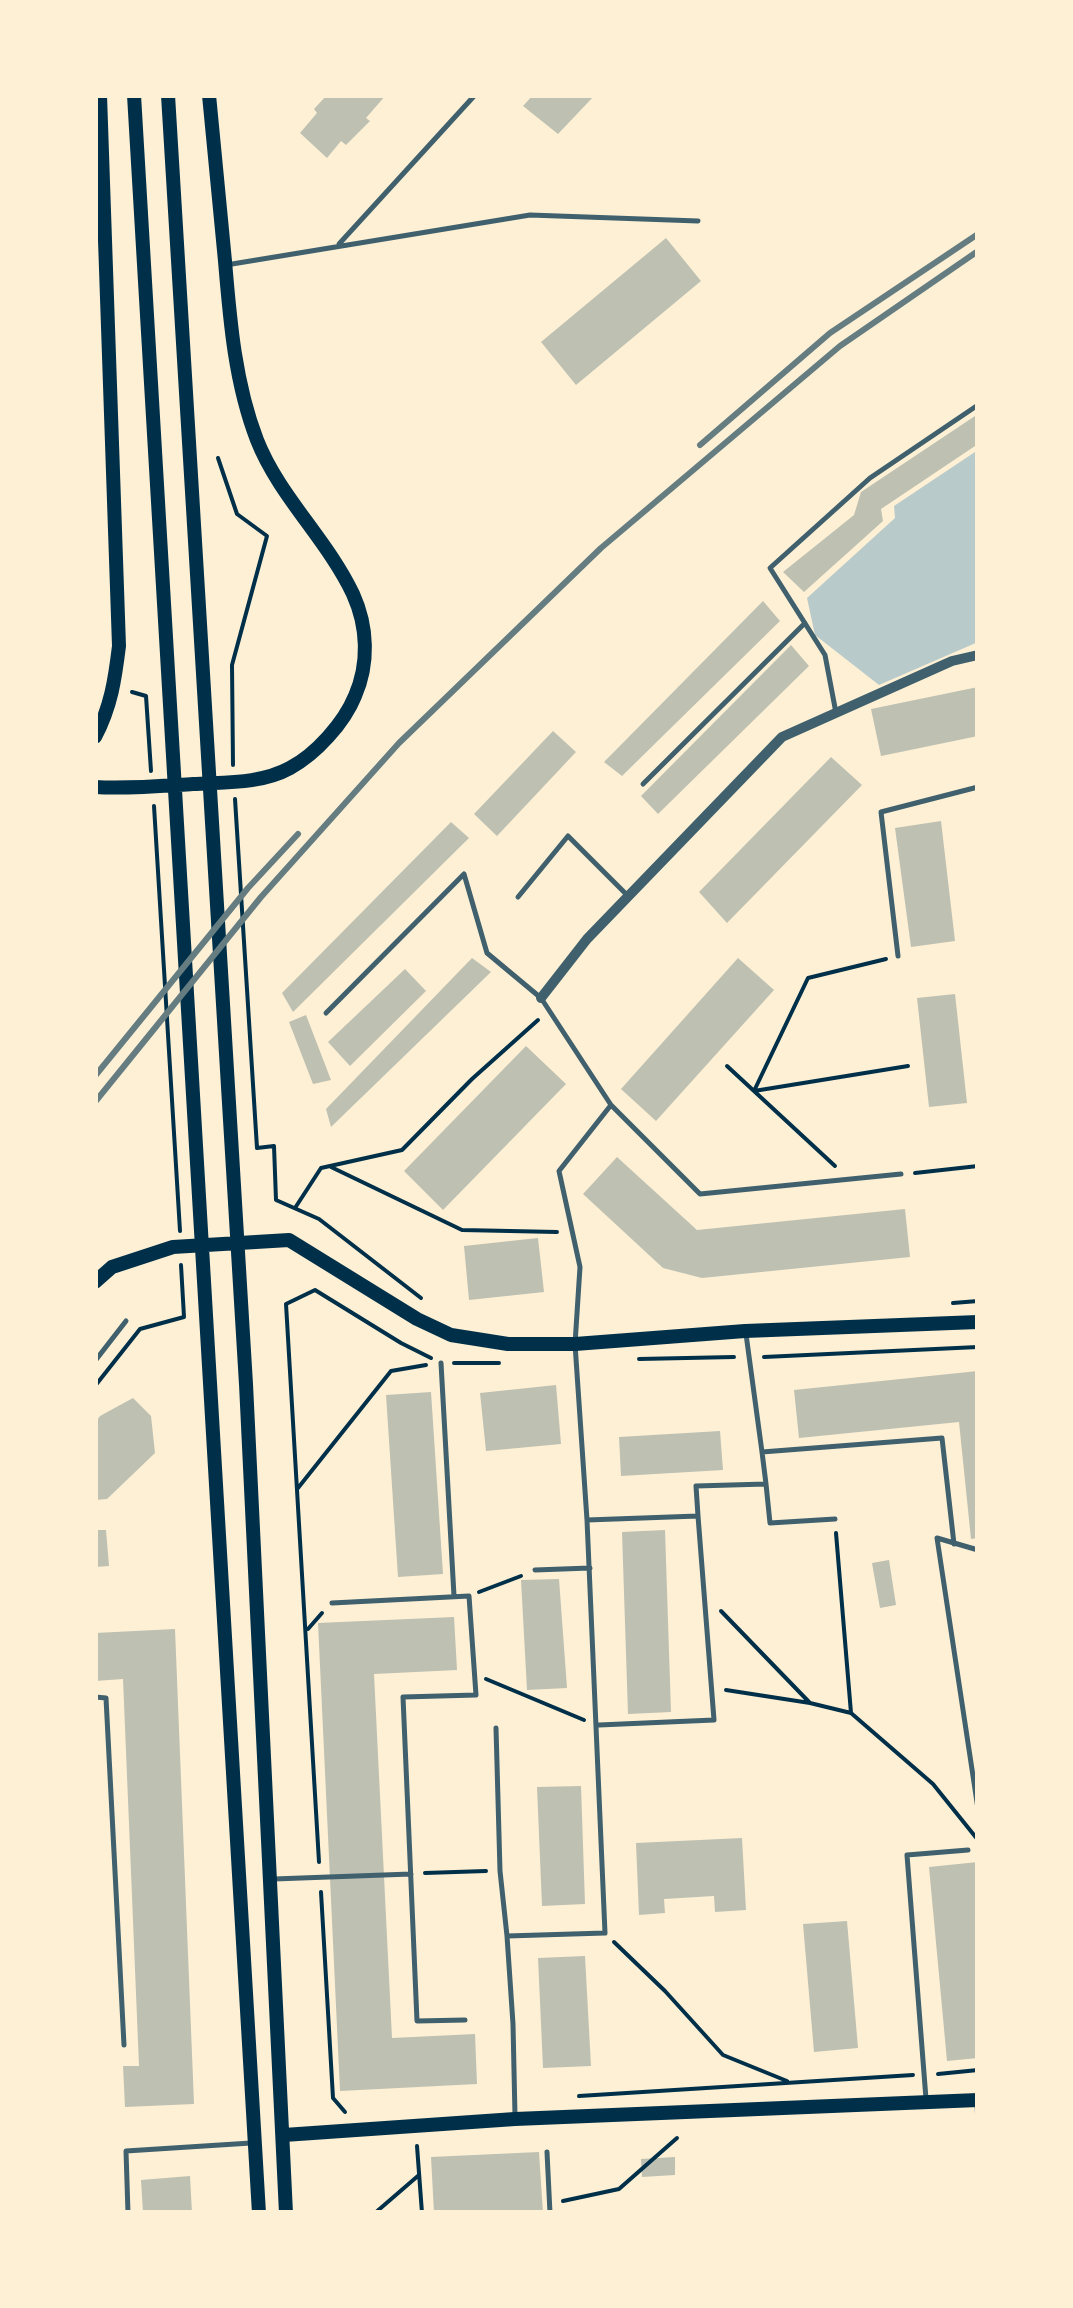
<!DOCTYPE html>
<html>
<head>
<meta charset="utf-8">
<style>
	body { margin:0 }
	#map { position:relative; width:1073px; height:2308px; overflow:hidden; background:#fdf0d5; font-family:Bitter,serif }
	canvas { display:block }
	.frame { position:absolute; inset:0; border:98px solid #fdf0d5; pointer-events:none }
</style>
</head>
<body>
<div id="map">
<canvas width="1073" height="2308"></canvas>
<div class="frame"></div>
</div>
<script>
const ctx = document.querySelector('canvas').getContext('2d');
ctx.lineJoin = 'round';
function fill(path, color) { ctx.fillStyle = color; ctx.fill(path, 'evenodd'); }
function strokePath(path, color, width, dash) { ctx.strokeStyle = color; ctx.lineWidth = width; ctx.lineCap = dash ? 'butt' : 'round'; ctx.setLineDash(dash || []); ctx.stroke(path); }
const green = new Path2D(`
	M978 450V642L879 685 815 635 807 598 895 518 894 506Z`);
const building = new Path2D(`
	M327 95H386L366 118 370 121 346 145 341 141 327 158 300 133 317 113 314 109Z
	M533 95H595L558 134 523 106Z
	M666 238 701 281 576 385 541 342Z
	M978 414V444L881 509 883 521 804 592 783 572 854 515 861 492Z
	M763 601 780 621 622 776 604 762Z
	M791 645 809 666 658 814 641 796Z
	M978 687V736L881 756 871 709Z
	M553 731 576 752 497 836 474 814Z
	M831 757 862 785 727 923 699 892Z
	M941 821 955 941 911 947 895 828Z
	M451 822 469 838 293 1012 282 993Z
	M472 958 491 972 331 1127 326 1109Z
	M738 958 774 990 656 1121 621 1089Z
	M405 969 426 991 350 1066 328 1042Z
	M955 994 967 1103 929 1107 917 998Z
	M306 1015 331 1080 313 1084 289 1022Z
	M526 1046 566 1084 443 1210 404 1171Z
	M617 1157 697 1230 905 1209 910 1257 702 1278 663 1268 583 1194Z
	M538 1238 544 1292 469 1300 464 1246Z
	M978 1371V1538L971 1539 959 1422 799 1438 794 1390Z
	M556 1385 561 1444 486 1451 480 1393Z
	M431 1392 443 1574 398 1577 386 1395Z
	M133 1398 151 1416 155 1453 107 1499 95 1500V1423L100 1416Z
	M720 1431 723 1470 621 1476 619 1437Z
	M95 1530H106L109 1566 95 1567Z
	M665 1530 671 1712 628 1714 622 1532Z
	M889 1560 896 1605 880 1608 872 1563Z
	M559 1579 567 1688 527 1690 521 1580Z
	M454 1617 457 1670 374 1674 392 2038 475 2034 477 2084 340 2091 318 1623Z
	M175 1629 194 2104 125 2107 123 2066H139L123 1679 95 1681V1633Z
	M581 1786 585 1904 542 1906 537 1787Z
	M742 1838 746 1910 715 1912 714 1896 664 1899 665 1913 639 1915 636 1843Z
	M978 1862V2058L947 2061 929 1867Z
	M847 1921 858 2048 814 2052 803 1924Z
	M585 1956 591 2066 543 2068 538 1958Z
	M539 2152 543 2213H434L431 2157Z
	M675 2157V2175L642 2177 641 2159Z
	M190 2176 192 2213H143L141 2180Z`);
const path = new Path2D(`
	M218 458 237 514 267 536 232 665 233 765
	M132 692 146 696 151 771
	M235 799 257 1148 274 1146 276 1200 319 1219 421 1298
	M154 806 180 1231
	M727 1066 835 1166
	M754 1091 808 978 886 959
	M754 1091 908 1066
	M331 1167 462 1230 557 1232
	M915 1173 978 1166
	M295 1208 321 1168 402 1150 472 1079 538 1020
	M953 1303 978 1301
	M764 1357 978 1347
	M639 1359 734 1357
	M454 1363H499
	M95 1386 140 1329 184 1317 181 1265
	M298 1488 391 1371 426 1365
	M836 1533 851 1713
	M479 1592 521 1576
	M721 1611 810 1703 851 1713 933 1784 978 1840
	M308 1629 322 1613
	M486 1679 584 1720
	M726 1690 810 1703
	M319 1862 286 1304 315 1290 401 1343 431 1358
	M425 1873 486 1871
	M321 1892 333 2098 345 2112
	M614 1942 665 1991 723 2055 787 2081
	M938 2074 978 2070
	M579 2096 913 2075
	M417 2146 422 2213
	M563 2201 619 2189 677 2138
	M375 2213 419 2175`);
const service = new Path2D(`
	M339 244 475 95
	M226 265 530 215 698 221
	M836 713 825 655 770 568 870 478 978 405
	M643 784 805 623
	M518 897 568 836 626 894
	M898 956 881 812 978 787
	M326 1013 464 874 487 953 541 998 611 1105 559 1171 580 1267 575 1344 587 1520 605 1933 507 1936 513 2024 515 2116
	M611 1105 700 1194 901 1174
	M746 1334 762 1452 942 1438 954 1544
	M95 1361 126 1321
	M441 1363 454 1596
	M766 1484 770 1523 835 1519
	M698 1516 696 1486 766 1484 762 1452
	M587 1520 698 1516 714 1720 599 1725
	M978 1550 937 1538 978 1809
	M535 1570 590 1568
	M332 1603 469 1596 476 1695 403 1697 417 2021 465 2020
	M95 1697 106 1698 124 2045
	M496 1728 500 1871 507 1936
	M274 1879 411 1874
	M926 2099 907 1855 968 1850
	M977 2103 978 2126
	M547 2152 550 2213
	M128 2213 126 2151 251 2143`);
const minor = new Path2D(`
	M541 998 587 939 782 737 952 661 978 655`);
const secondary = new Path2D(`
	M134 95 259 2213
	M168 95 246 1384 286 2213
	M95 737C111 707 115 679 119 646L100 95
	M95 787C128 789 161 786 193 784 225 782 261 784 290 768 316 754 344 723 355 696 369 664 368 627 353 594 327 539 279 496 257 440 235 383 230 321 225 261 220 206 214 150 209 95
	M95 1282 112 1267 173 1247 289 1240 417 1319 451 1335 508 1344H575L745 1331 978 1322
	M284 2135 515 2119 978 2100`);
const rail = new Path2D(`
	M700 445 830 333 978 234
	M95 1076 248 888 298 834
	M95 1102 261 897 399 743 601 548 840 346 978 251`);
fill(green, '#b9caca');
fill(building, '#bec0b2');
strokePath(path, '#003049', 4);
strokePath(service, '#3f606c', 5);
strokePath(minor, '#3f606c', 10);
strokePath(secondary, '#003049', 14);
strokePath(rail, '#657d81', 6);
</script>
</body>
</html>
